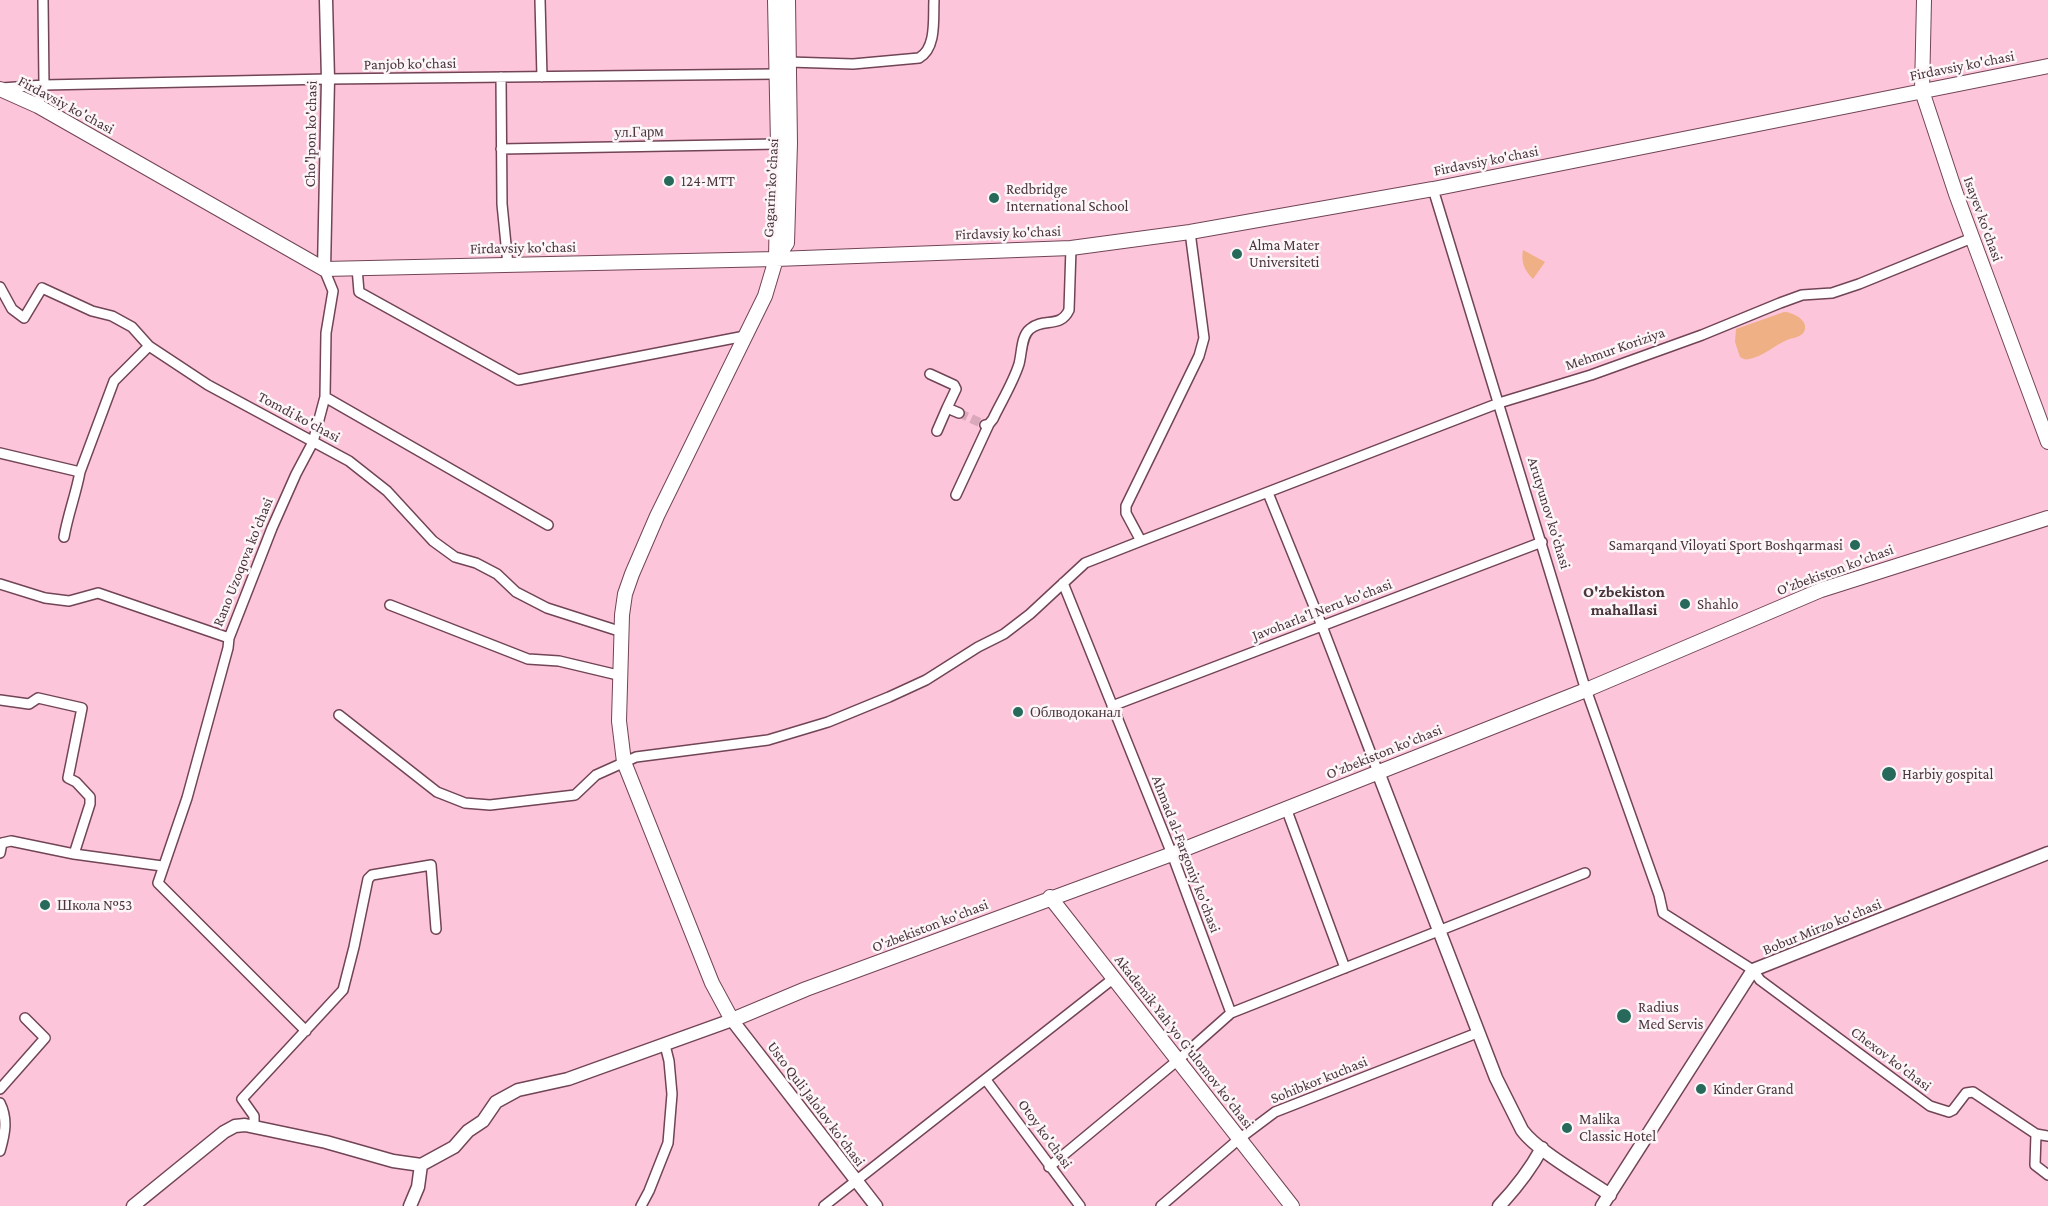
<!DOCTYPE html>
<html>
<head>
<meta charset="utf-8">
<style>
	body { margin:0 }
	canvas { display:block; background:#fdc5d9 }
</style>
</head>
<body>
<canvas width="2048" height="1206"></canvas>
<script>
const ctx = document.querySelector('canvas').getContext('2d');
ctx.lineJoin = 'round';
function fill(path, color) { ctx.fillStyle = color; ctx.fill(path, 'evenodd'); }
function strokePath(path, color, width, dash) { ctx.strokeStyle = color; ctx.lineWidth = width; ctx.lineCap = dash ? 'butt' : 'round'; ctx.setLineDash(dash || []); ctx.stroke(path); }
function label(font, color, halo, rows, align = 'center') {
  ctx.font = font + ' "Crimson Pro",serif'; ctx.lineWidth = 5; ctx.setLineDash([]); ctx.textBaseline = 'middle'; ctx.strokeStyle = halo; ctx.fillStyle = color; for (const [text, x, y, turn = 0] of rows) {
    ctx.save(); ctx.translate(x, y); ctx.rotate((+turn || 0) * Math.PI / 180); ctx.textAlign = isNaN(turn) ? turn : align; if (halo) ctx.strokeText(text, 0, 0); ctx.fillText(text, 0, 0); ctx.restore();
  }
}
const green = new Path2D(`
	M1523 250 1545 262 1533 279C1524 270 1521 262 1523 250Z
	M1784 312C1792 312 1810 320 1804 332 1801 337 1792 338 1787 340 1775 345 1762 357 1749 359 1745 360 1744 359 1740 357L1735 342 1736 329Z`);
const minorTunnel = new Path2D(`
	M959 413 985 425`);
const minor = new Path2D(`
	M540 0 542 77
	M789 62 853 64 919 58C937 48 933 18 934 0
	M501 77 502 204 508 265
	M2 88 44 85 328 79 776 74
	M38 106 44 85 43 0
	M501 149 778 144
	M1433 189 1583 681 1659 895 1663 913 1753 970 1760 980 1930 1106 1949 1112 1953 1110 1966 1093 1973 1092 2036 1134 2048 1136
	M357 268 359 292 518 380 745 336
	M0 287 12 309 24 318 42 288 92 311 112 316 132 327 149 346
	M930 374 954 385 956 389 947 408
	M325 397 548 525
	M985 425 989 424 993 419C1001 402 1013 383 1019 364 1022 353 1021 336 1030 329 1044 317 1060 329 1069 310L1071 248
	M937 431 947 408 959 413
	M0 453 80 472 114 381 149 346 208 385 349 461 387 491 433 541 455 557 476 563 497 574 516 592 547 608 622 632
	M1268 493 1322 626 1378 772
	M956 495 989 424
	M64 537C68 514 76 494 80 472
	M1141 541 1499 403 1591 375 1702 335 1780 303 1802 295 1832 293 1859 284 1972 238
	M1063 583 1172 854 1231 1013
	M0 584 45 598 69 601 98 593 229 638
	M390 605 528 659 559 661 622 676
	M0 700 29 704 38 698 82 708 68 778 76 782 90 797V804L74 854
	M1112 706 1542 542
	M339 715 437 792 465 803 490 805 575 795 596 775 636 757 768 740 828 722 889 697 926 680 978 647 1004 634 1030 614 1085 563 1141 541 1126 513V506L1199 356 1204 338 1190 232
	M1286 808 1345 968
	M0 853 2 843 11 841 74 854 162 866
	M306 1031 158 883 187 798 228 648 229 638 272 528 296 474 313 442 325 397 326 333 333 291 324 269
	M986 1080 1080 1206
	M0 1089 45 1038 25 1018
	M0 1103C8 1119 5 1134 0 1151
	M254 1127V1116L242 1099 343 990 354 947 368 879 372 875 431 865 436 929
	M2036 1134 2035 1165 2048 1175
	M1049 1167 1178 1060 1231 1013 1585 873
	M641 1206 649 1191 668 1143 672 1094 669 1061 665 1045
	M824 1206 1114 978
	M1161 1206 1239 1139 1275 1112 1477 1033`);
const tertiary = new Path2D(`
	M324 269 328 79 326 0
	M1378 772 1496 1078 1522 1130C1537 1151 1587 1179 1610 1195
	M133 1206 224 1132 235 1126 245 1125 326 1142 393 1161 421 1165 454 1147 468 1131 483 1121 496 1102 518 1090 568 1079 732 1020 876 1206
	M410 1206 418 1187 421 1165
	M1499 1206C1516 1188 1530 1170 1542 1148
	M1602 1206 1753 970 2048 853`);
const secondary = new Path2D(`
	M775 0 778 144 776 259 765 296 657 516 632 574 625 594 622 615 619 721 624 762 712 983 732 1020 806 989 1172 854 1586 690 1821 590 2048 518
	M1924 0 1922 91 1956 194 2048 442
	M0 89 38 106 324 269 776 259 1071 248 1190 232 1433 189 2048 66
	M776 259 787 243 790 143 788 0
	M1050 897 1292 1206`);
const markers = [
	[669,181,6,"#27695a"],
	[994,198,6,"#27695a"],
	[1237,254,6,"#27695a"],
	[1855,545,6,"#27695a"],
	[1685,604,6,"#27695a"],
	[1018,712,6,"#27695a"],
	[1889,774,8,"#27695a"],
	[45,905,6,"#27695a"],
	[1624,1016,8,"#27695a"],
	[1701,1089,6,"#27695a"],
	[1567,1128,6,"#27695a"]
];
const streetNames = [
	["Panjob ko'chasi",410,64,-1],
	["Firdavsiy ko'chasi",1962,66,-11],
	["Firdavsiy ko'chasi",66,105,28],
	["ул.Гарм",639,132,-1],
	["Cho'lpon ko'chasi",311,134,-89],
	["Firdavsiy ko'chasi",1486,161,-11],
	["Gagarin ko'chasi",771,188,-87],
	["Isayev ko'chasi",1983,219,70],
	["Firdavsiy ko'chasi",1008,233,-2],
	["Firdavsiy ko'chasi",523,248,-1],
	["Mehmur Koriziya",1615,349,-19],
	["Tomdi ko'chasi",299,417,28],
	["Arutyunov ko'chasi",1549,513,73],
	["Rano Uzoqova ko'chasi",243,562,-68],
	["O'zbekiston ko'chasi",1835,570,-20],
	["Javoharla'l Neru ko'chasi",1322,610,-21],
	["O'zbekiston ko'chasi",1384,752,-22],
	["Ahmad al-Fargoniy ko'chasi",1186,854,69],
	["O'zbekiston ko'chasi",930,926,-21],
	["Bobur Mirzo ko'chasi",1822,927,-22],
	["Akademik Yah'yo G'ulomov ko'chasi",1184,1042,52],
	["Chexov ko'chasi",1891,1059,37],
	["Sohibkor kuchasi",1319,1080,-22],
	["Usto Quli Jalolov ko'chasi",816,1104,53],
	["Otoy ko'chasi",1045,1134,54]
];
const poiNames = [
	["124-MTT",681,181],
	["Redbridge",1006,189],
	["International School",1006,206],
	["Alma Mater",1249,245],
	["Universiteti",1249,262],
	["Samarqand Viloyati Sport Boshqarmasi",1843,545,"right"],
	["Shahlo",1697,604],
	["Облводоканал",1030,712],
	["Harbiy gospital",1902,774],
	["Школа №53",57,905],
	["Radius",1638,1007],
	["Med Servis",1638,1024],
	["Kinder Grand",1713,1089],
	["Malika",1579,1119],
	["Classic Hotel",1579,1136]
];
const neighbourhoodNames = [
	["O'zbekiston",1624,592],
	["mahallasi",1624,610]
];
fill(green, '#efb085');
strokePath(minorTunnel, '#d9a8ba', 9, [9, 4.5]);
strokePath(minor, '#714456', 12);
strokePath(tertiary, '#714456', 15);
strokePath(secondary, '#714456', 16);
strokePath(minor, '#fff', 9);
strokePath(tertiary, '#fff', 12);
strokePath(secondary, '#fff', 14);
for (const [x, y, r, color] of markers) { const dot = new Path2D(); dot.arc(x, y, r, 0, 2 * Math.PI); ctx.fillStyle = color; ctx.fill(dot); strokePath(dot, '#fcf6f8', 2); }
label('15px', '#4b353d', '#fcf6f8', streetNames);
label('15px', '#4b353d', '#fcf6f8', poiNames, 'left');
label('bold 16px', '#4b353d', '#fcf6f8', neighbourhoodNames);
</script>
</body>
</html>
